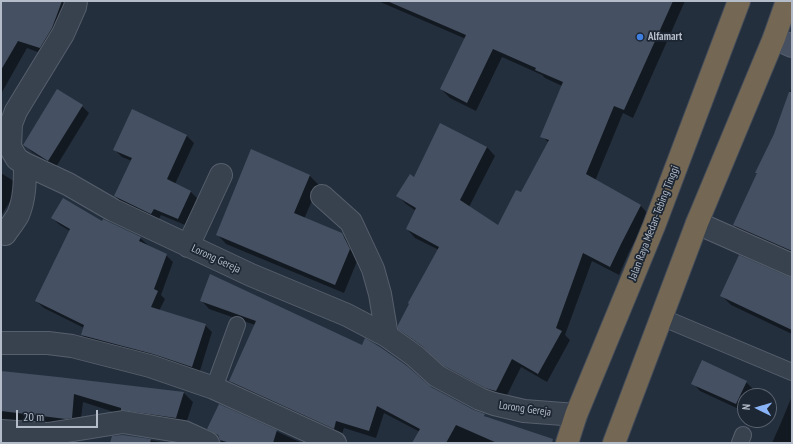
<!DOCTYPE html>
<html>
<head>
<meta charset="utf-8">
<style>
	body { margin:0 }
	#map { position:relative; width:793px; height:444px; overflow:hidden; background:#242f3e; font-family:"PT Sans Narrow",sans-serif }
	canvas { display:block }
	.frame { position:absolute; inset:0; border:2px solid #b4bcc9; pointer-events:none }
	.north { position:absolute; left:737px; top:388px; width:40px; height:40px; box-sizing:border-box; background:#1d2633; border:1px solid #59626f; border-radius:50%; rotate:275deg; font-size:11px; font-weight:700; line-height:16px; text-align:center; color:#b4bcc9 }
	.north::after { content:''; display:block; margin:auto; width:14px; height:18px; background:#8ab4f8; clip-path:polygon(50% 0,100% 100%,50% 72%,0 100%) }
	.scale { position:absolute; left:16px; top:410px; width:82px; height:18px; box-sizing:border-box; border:2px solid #b4bcc9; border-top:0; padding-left:5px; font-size:12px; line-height:14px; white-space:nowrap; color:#b4bcc9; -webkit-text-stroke:3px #1d2633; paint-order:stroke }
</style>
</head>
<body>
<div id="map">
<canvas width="793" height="444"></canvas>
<div class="frame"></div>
<div class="north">N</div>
<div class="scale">20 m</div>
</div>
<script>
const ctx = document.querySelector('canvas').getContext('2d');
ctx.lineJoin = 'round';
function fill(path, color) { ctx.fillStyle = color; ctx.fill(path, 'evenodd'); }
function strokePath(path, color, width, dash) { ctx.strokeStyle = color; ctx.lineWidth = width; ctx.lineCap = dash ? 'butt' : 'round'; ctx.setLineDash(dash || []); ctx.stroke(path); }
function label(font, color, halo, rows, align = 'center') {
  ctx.font = font + ' "PT Sans Narrow",sans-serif'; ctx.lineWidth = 3.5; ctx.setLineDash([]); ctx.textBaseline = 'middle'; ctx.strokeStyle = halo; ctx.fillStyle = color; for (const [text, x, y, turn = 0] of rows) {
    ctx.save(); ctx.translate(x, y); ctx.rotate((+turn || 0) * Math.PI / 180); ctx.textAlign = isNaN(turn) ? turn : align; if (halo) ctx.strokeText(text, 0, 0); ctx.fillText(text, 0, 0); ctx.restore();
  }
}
const shadow = new Path2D(`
	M1 1H73L48 56 27 48 1 94Z
	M378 1H685L633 118 623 113 595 181 641 206 649 215 629 252 619 275 592 261 565 335 570 340 547 382 521 367 505 399 454 374 432 354 408 337 399 328 439 250 415 238 407 229 416 211 406 204 397 195 414 178 487 147 495 156 469 207 499 226 521 193 549 143 542 136 562 86 545 78 542 75 502 57 476 111 450 98 441 89 466 39Z
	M792 86V256L743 234 734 225 758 174 757 173 775 135Z
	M57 91 82 106 89 113 56 167 32 152 24 144Z
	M187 136 194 143 175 184 191 192 198 199 185 225 161 215 158 221 122 203 115 196 132 161 122 157 114 149Z
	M252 151 310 176 319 185 304 219 342 234 351 244 358 259 344 293 226 244 217 234Z
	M1 173 12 180 19 187 1 216Z
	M52 218 102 222 140 238 148 245 166 255 173 262 161 295 165 299 159 311 205 325 212 332 199 374 89 342 82 335 84 328 44 308 36 301 70 231 60 225Z
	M210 276 474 411 484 415 487 418 542 443H414L420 432 384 413 376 438 344 428 341 436 238 389 230 381 255 325 209 309 202 301Z
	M792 278V334L731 305 722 296Z
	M1 372 184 393 193 402 185 427 129 417 83 402 80 426 75 427 1 419Z
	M746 382 753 389 750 396H745V407L743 411 700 391 693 383Z
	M792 396V443H772L780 425Z
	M219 405 302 443H221V440L209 429Z
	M123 436 168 443H111Z`);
const building = new Path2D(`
	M1 1H62L52 28 40 48 18 41 1 70Z
	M387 1H673L624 110 614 106 586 174 641 205 621 244 610 267 583 253 556 328 562 331 538 374 512 359 496 391 485 388 444 366 422 346 398 329V325L409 304 408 303 439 247 406 229 416 208 396 196 410 174 414 177 440 123 487 147 460 200 498 225 516 190 521 192 549 140 540 137 563 82 535 70 536 68 493 49 467 103 440 89 466 35Z
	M57 89 83 105 48 161 23 145Z
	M789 92H792V251L733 225 757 173H755L774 134Z
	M132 109 187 135 167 179 191 191 178 219 154 209 151 214 114 196 132 158 113 150Z
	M251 149 310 175 294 213 342 233 350 249 335 285 216 235Z
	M63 198 102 221 103 219 141 237 139 241 167 254 154 289 158 291 151 307 206 324 192 367 153 354 81 335 84 325 35 301 70 229 51 218Z
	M739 255 787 276 792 277V330L720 296Z
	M210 274 362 345 365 338 380 347 407 366 431 387 474 410 485 414 484 416 553 439 552 443H497L456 425 446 443H412L420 429 377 406 369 431 336 421 334 429 229 381 256 321 200 301Z
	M702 360 747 381 736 404 691 384Z
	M1 371 58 377 184 392 176 418 121 410V408L74 394 72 418 66 419 1 411Z
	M219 404 277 430 273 443H230L220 440 218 435 207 429Z
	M123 435 151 439 150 443H110L112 436Z`);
const lane = new Path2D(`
	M661 317 792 372
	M214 388 237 325
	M740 443 743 435`);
const street = new Path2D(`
	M76 1 75 7 63 34 16 111 11 124 10 147 17 159 25 164 68 184 113 210 251 275 347 315 387 336 415 356 437 376 480 399 494 404 524 411 576 415
	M322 196 351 222 373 269 380 294 387 336
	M697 223 792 265
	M5 234C9 228 14 222 18 215 25 199 25 181 25 164
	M188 246 221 175
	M1 343H48L72 346 150 366 214 388 335 443
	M1 431 48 434 123 422 184 432 208 443`);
const secondary = new Path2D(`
	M774 38 792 46`);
const highway = new Path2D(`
	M567 443 576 415 654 226 739 1
	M614 443 697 223 774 38 787 1`);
const markers = [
	[640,37,4,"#3f7fe0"]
];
const poiNames = [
	["Alfamart",648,37]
];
const streetNames = [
	["Jalan Raya Medan-Tebing Tinggi",654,223,-69],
	["Lorong Gereja",216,259,25],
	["Lorong Gereja",525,409,8]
];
fill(shadow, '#0007');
fill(building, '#455162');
strokePath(lane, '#565f6c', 18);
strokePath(street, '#565f6c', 24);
strokePath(secondary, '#565f6c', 24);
strokePath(highway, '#434c59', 24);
strokePath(lane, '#38414e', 16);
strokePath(street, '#38414e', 22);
strokePath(secondary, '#465061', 22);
strokePath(highway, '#746855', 22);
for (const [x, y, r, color] of markers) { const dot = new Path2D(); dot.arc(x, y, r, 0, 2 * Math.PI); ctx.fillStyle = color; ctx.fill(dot); strokePath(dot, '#1d2633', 1.5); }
label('bold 11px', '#b4bcc9', '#1d2633', poiNames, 'left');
label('11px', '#b4bcc9', '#1d2633', streetNames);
</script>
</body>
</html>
